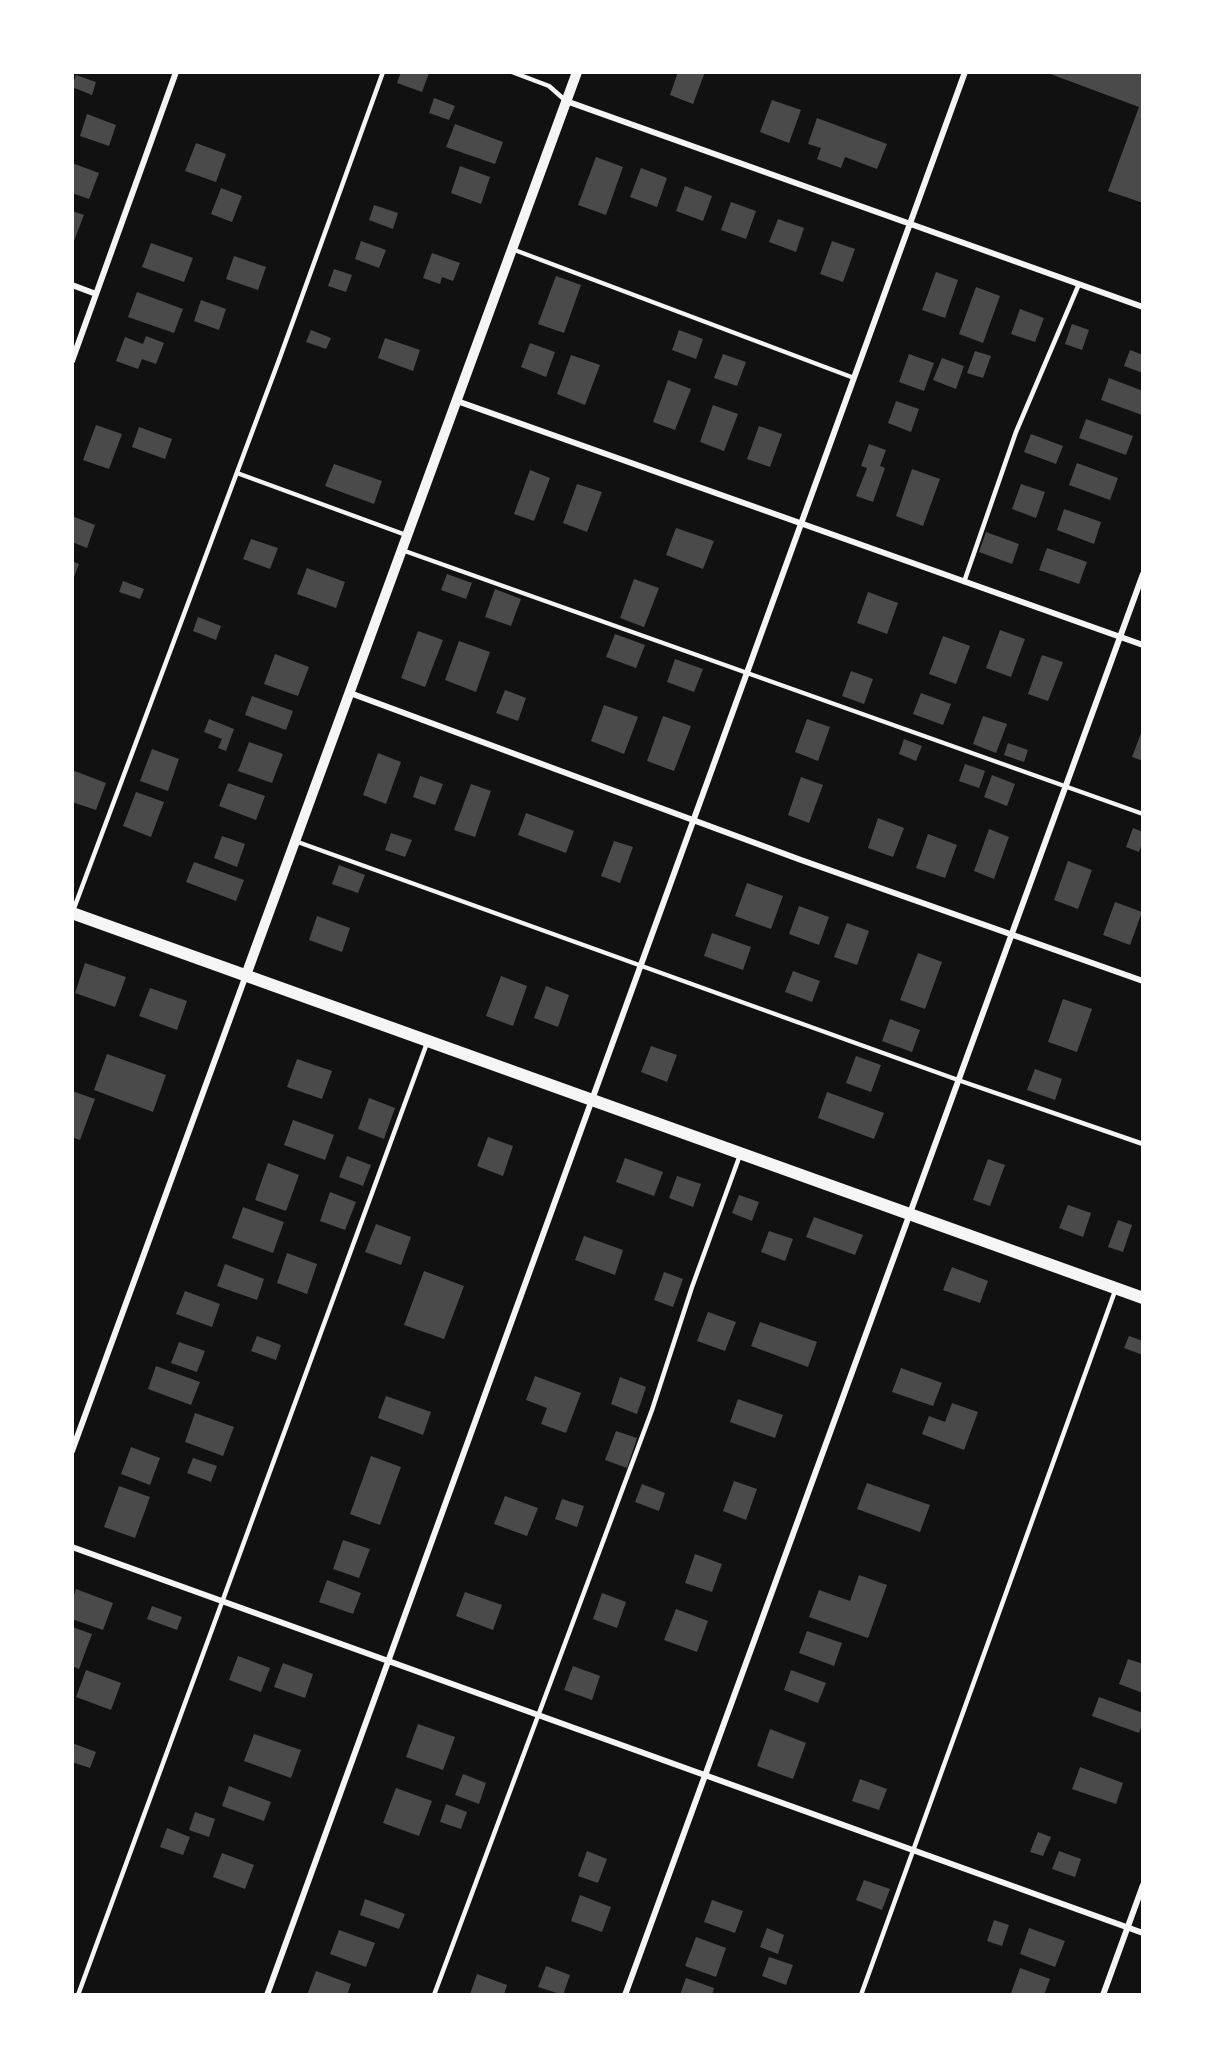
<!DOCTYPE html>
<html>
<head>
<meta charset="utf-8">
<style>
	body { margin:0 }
	#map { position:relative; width:1215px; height:2067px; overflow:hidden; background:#111; font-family:"Golos Text",sans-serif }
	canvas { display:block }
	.frame { position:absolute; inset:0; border:74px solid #fff; pointer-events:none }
</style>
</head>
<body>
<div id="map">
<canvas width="1215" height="2067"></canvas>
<div class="frame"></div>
</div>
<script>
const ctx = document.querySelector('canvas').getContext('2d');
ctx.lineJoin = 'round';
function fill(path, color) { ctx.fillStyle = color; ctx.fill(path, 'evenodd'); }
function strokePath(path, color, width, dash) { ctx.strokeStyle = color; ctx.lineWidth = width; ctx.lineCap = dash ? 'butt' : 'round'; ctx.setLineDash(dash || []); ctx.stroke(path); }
const building = new Path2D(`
	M401 72 429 73 422 92 397 83Z
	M678 72H705L693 104 670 95Z
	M1045 72H1143V203L1108 191 1139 107Z
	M76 75 96 82 92 95 72 87Z
	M434 98 455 106 449 120 429 113Z
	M772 100 801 110 789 143 760 132Z
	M87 114 116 125 109 146 80 136Z
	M817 118 887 144 877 169 845 157 841 168 817 159 821 148 808 144Z
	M455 124 503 142 495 164 446 147Z
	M196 143 226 154 216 182 185 171Z
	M596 157 623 167 606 215 578 205Z
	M72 163 99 173 89 199 72 193Z
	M460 166 490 177 481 204 451 193Z
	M641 168 667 178 657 207 630 197Z
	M685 186 712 196 703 221 676 211Z
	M221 188 242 196 232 222 211 214Z
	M731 202 756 211 746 239 721 230Z
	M374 205 398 213 393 229 369 220Z
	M72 211 84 215 72 246Z
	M778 219 804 228 796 252 769 242Z
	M361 241 386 250 379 268 355 259Z
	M832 241 855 249 843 282 820 274Z
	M151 243 193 258 184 282 142 267Z
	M432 253 460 263 453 281 442 277 440 284 423 278Z
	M234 256 266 267 258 290 226 279Z
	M334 269 352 275 346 292 328 286Z
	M936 272 958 280 945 318 922 310Z
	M556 276 581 285 564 333 538 324Z
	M976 287 1000 296 983 343 959 334Z
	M137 292 183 309 174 333 128 317Z
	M201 300 226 309 219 330 194 321Z
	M1020 309 1044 318 1035 342 1011 334Z
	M1072 324 1089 330 1082 350 1065 344Z
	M311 330 331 338 326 349 306 342Z
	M679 330 703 339 696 359 672 350Z
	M146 336 164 343 156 364 142 359 138 369 116 361 125 337 143 344Z
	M385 338 420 350 413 371 378 358Z
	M530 343 555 352 546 377 521 367Z
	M1130 350 1143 355V373L1124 366Z
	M975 351 991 356 983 378 967 373Z
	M723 354 746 362 737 386 714 378Z
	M909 354 934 363 924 391 899 382Z
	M571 355 600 365 585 405 557 394Z
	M942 358 964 366 956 389 933 380Z
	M1109 378 1143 391 1142 415 1101 400Z
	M668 380 691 389 675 430 653 422Z
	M896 401 919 409 911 432 888 423Z
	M713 405 738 414 724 451 700 442Z
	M1086 419 1133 436 1126 455 1079 438Z
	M96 425 122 434 109 469 83 460Z
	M759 426 782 434 770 467 747 459Z
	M139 427 172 439 165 459 132 447Z
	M1031 434 1063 446 1056 464 1024 452Z
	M869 444 886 450 880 466 885 468 873 502 856 496 867 468 861 466Z
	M1077 463 1118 478 1110 500 1069 485Z
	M334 464 382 481 374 504 325 486Z
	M912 469 940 479 923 526 896 516Z
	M530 470 550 478 534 521 514 514Z
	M577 484 602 492 587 532 563 523Z
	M1021 484 1045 492 1036 518 1012 509Z
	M1064 509 1101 522 1094 544 1057 530Z
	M72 516 95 525 87 548 72 542Z
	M676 528 714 541 703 569 666 555Z
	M986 532 1019 544 1012 564 979 552Z
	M251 539 278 548 270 569 243 559Z
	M1047 548 1087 562 1079 584 1039 570Z
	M72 561 79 564 72 582Z
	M307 568 345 582 336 608 297 594Z
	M447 574 472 583 466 599 441 590Z
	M634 579 659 588 644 627 620 618Z
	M123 581 144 589 140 599 119 592Z
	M495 589 521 599 511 626 485 617Z
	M868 592 898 603 887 634 857 623Z
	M198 617 221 626 216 640 193 631Z
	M1000 630 1025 639 1011 677 986 668Z
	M418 631 443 640 425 687 401 678Z
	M615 634 645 645 636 668 606 657Z
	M943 636 970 646 956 684 929 674Z
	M459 641 490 652 476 692 445 680Z
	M275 654 309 667 298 696 264 684Z
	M1042 655 1063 662 1048 701 1028 694Z
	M675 659 703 669 694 692 667 682Z
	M851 671 873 679 864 704 842 696Z
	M505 690 526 698 518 721 496 713Z
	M921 693 951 704 943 725 913 714Z
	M252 696 293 711 286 730 245 715Z
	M604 705 638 717 624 754 591 741Z
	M663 716 691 726 674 771 647 761Z
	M983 716 1007 724 996 753 973 744Z
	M209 719 234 729 226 751 218 748 222 739 204 732Z
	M807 719 830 727 818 761 795 752Z
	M1143 728V761L1132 757Z
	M904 739 922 746 916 761 899 754Z
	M249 742 283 754 272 783 238 771Z
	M1008 743 1028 750 1024 762 1004 755Z
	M152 749 179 759 168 791 140 781Z
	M378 753 401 762 386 804 363 795Z
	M965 764 985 771 979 788 959 781Z
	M72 770 106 783 96 810 72 802Z
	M992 775 1015 784 1007 806 984 797Z
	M420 776 443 784 435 805 413 797Z
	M801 777 823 785 809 823 788 815Z
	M228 783 265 796 256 820 219 806Z
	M471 784 491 791 475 837 454 830Z
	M136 792 164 802 151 837 123 826Z
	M526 813 574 831 566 853 518 835Z
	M878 818 904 828 893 857 868 848Z
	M1133 828 1143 832V841L1139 852 1126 847Z
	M989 829 1009 837 994 879 974 871Z
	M391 833 412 840 405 857 385 850Z
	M928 834 957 845 945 878 916 868Z
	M222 836 245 844 237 867 214 858Z
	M614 841 633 847 620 883 601 876Z
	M1068 861 1092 870 1078 909 1054 900Z
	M194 862 244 880 236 901 186 882Z
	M339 865 365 875 358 893 332 884Z
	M747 883 783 896 771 929 735 916Z
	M1115 902 1142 912 1130 945 1103 935Z
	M799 906 829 917 819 945 789 934Z
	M317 916 350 928 342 952 309 940Z
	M847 923 869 931 857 965 834 957Z
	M712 933 751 947 743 970 704 956Z
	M918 953 942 962 925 1009 900 1000Z
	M85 963 126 977 115 1007 75 993Z
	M793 971 820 981 812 1002 785 992Z
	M501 976 527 986 513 1026 486 1016Z
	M546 986 569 995 558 1027 534 1018Z
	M150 988 187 1001 177 1030 139 1016Z
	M1063 999 1092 1009 1077 1052 1048 1042Z
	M890 1019 920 1030 912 1052 882 1041Z
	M651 1046 677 1055 667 1082 641 1072Z
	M107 1054 166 1075 153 1112 94 1090Z
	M856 1056 881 1065 871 1092 846 1083Z
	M297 1059 332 1071 322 1099 287 1087Z
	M1035 1069 1062 1079 1055 1100 1027 1090Z
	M72 1091 95 1099 80 1140 72 1137Z
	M827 1092 884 1113 874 1139 818 1118Z
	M369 1098 395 1108 384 1139 358 1129Z
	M293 1120 334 1135 325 1160 284 1145Z
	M488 1137 513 1146 503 1176 477 1166Z
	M347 1156 371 1165 363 1186 339 1177Z
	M625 1158 663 1172 654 1196 616 1182Z
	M988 1159 1005 1165 990 1206 973 1200Z
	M268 1163 299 1175 286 1211 255 1200Z
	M677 1176 701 1184 693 1207 669 1198Z
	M330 1192 356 1202 345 1230 320 1221Z
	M739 1195 759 1202 752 1221 732 1213Z
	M1068 1205 1091 1213 1083 1237 1059 1228Z
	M243 1207 284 1222 273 1253 232 1238Z
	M814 1217 863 1235 855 1255 806 1237Z
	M1118 1220 1132 1225 1123 1252 1108 1247Z
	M376 1224 411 1237 401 1265 365 1252Z
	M769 1231 793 1239 785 1261 761 1252Z
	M584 1236 623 1250 615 1275 575 1260Z
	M287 1253 317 1264 307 1294 277 1283Z
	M225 1264 264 1279 257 1300 217 1286Z
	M952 1267 988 1281 980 1303 943 1290Z
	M424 1271 464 1286 444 1339 404 1325Z
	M664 1272 683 1279 673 1307 654 1300Z
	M185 1291 220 1304 212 1327 176 1314Z
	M708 1312 736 1322 725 1351 697 1341Z
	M760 1322 817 1342 808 1367 751 1346Z
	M257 1336 281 1345 276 1360 251 1351Z
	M1129 1336 1143 1341V1355L1124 1348Z
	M179 1342 205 1351 197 1372 171 1363Z
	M156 1366 200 1382 191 1405 148 1389Z
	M901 1368 942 1383 933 1406 892 1392Z
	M535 1376 581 1393 566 1433 541 1424 547 1408 526 1400Z
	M620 1377 646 1387 637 1414 611 1404Z
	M386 1396 431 1412 423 1435 378 1418Z
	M738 1399 783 1415 775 1438 730 1422Z
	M952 1403 978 1412 964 1450 922 1434 929 1416 945 1422Z
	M195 1413 234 1427 223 1456 185 1442Z
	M616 1431 637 1438 627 1468 605 1460Z
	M131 1447 160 1458 150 1485 121 1474Z
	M371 1456 401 1467 380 1525 350 1514Z
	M193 1458 217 1466 211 1482 187 1473Z
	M734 1481 757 1489 746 1520 723 1511Z
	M867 1483 930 1505 920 1532 857 1509Z
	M642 1484 665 1493 659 1511 635 1502Z
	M119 1486 150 1497 135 1538 104 1527Z
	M505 1496 538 1508 527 1536 494 1524Z
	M562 1499 584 1506 577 1527 555 1519Z
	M343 1540 370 1549 359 1578 333 1569Z
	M695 1554 722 1564 712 1592 685 1583Z
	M859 1575 887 1585 868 1638 809 1617 819 1590 850 1601Z
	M327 1580 361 1593 353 1614 319 1602Z
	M76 1589 113 1603 103 1630 72 1619V1601Z
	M465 1592 502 1605 493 1630 456 1616Z
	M602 1593 626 1602 617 1628 593 1619Z
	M152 1606 182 1617 177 1630 147 1619Z
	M676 1609 708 1621 697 1652 664 1640Z
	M72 1627 92 1634 79 1669 72 1666Z
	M807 1631 842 1643 834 1666 799 1653Z
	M238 1656 270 1668 261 1692 229 1680Z
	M1128 1659 1143 1664V1693L1119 1684Z
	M283 1663 313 1674 305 1698 274 1687Z
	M573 1666 600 1676 592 1700 564 1690Z
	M86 1670 121 1683 111 1710 76 1697Z
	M791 1670 826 1683 818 1703 784 1690Z
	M1099 1697 1143 1713V1723L1139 1733 1092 1716Z
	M418 1724 455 1737 443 1770 406 1757Z
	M770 1729 806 1743 793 1779 757 1766Z
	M254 1734 301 1750 291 1778 244 1761Z
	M72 1743 96 1752 90 1768 72 1762Z
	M1080 1767 1123 1783 1116 1804 1072 1789Z
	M463 1774 486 1783 479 1804 455 1795Z
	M860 1779 887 1789 879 1810 852 1801Z
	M229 1786 271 1802 264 1821 222 1806Z
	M396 1788 432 1801 419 1836 383 1823Z
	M446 1804 467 1812 461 1829 440 1822Z
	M195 1812 215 1819 209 1837 189 1830Z
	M167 1828 190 1837 183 1855 160 1847Z
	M1038 1832 1051 1837 1043 1856 1030 1852Z
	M587 1851 607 1859 598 1883 578 1876Z
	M1059 1851 1081 1859 1075 1877 1052 1869Z
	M222 1853 254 1865 245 1889 213 1877Z
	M864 1880 890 1889 882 1910 856 1900Z
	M580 1895 611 1907 602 1932 571 1921Z
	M365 1899 405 1914 399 1929 360 1915Z
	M712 1900 743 1911 735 1933 704 1922Z
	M994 1920 1009 1925 1002 1946 987 1941Z
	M767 1928 784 1935 778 1954 760 1947Z
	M1029 1928 1065 1941 1055 1967 1020 1954Z
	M339 1930 375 1943 366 1967 330 1954Z
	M696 1937 726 1948 716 1977 685 1966Z
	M769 1957 793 1965 786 1985 762 1976Z
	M546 1966 570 1975 563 1995 538 1987Z
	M1020 1968 1050 1979 1044 1995H1018L1011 1993Z
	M316 1971 351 1984 347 1995H307Z
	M477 1974 507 1985 504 1995 470 1994Z
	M686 1978 714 1988 712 1995H680Z`);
const service = new Path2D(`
	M512 72 549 86 566 101
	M512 249 854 378
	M237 473 406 535
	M402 550 1143 814
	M964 582 1016 432 1079 284
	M295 841 958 1080 1143 1144
	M73 911 279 360 383 72
	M78 1995 427 1043
	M434 1995 652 1410 692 1287 740 1155
	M861 1995 1115 1291`);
const minor = new Path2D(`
	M566 101 1143 307
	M72 285 96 294
	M72 361 176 72
	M457 401 1143 645
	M350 693 801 860 1143 981
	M72 1451 246 975
	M72 1547 1143 1933
	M267 1995 965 72
	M625 1995 1143 574
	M1103 1995 1143 1885`);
const tertiary = new Path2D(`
	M246 975 577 72`);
const secondary = new Path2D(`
	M72 913 1143 1298`);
fill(building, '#4a4a4a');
strokePath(service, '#f5f5f5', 4.5);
strokePath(minor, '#f5f5f5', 6);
strokePath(tertiary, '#f5f5f5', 10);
strokePath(secondary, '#f5f5f5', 12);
</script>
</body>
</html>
